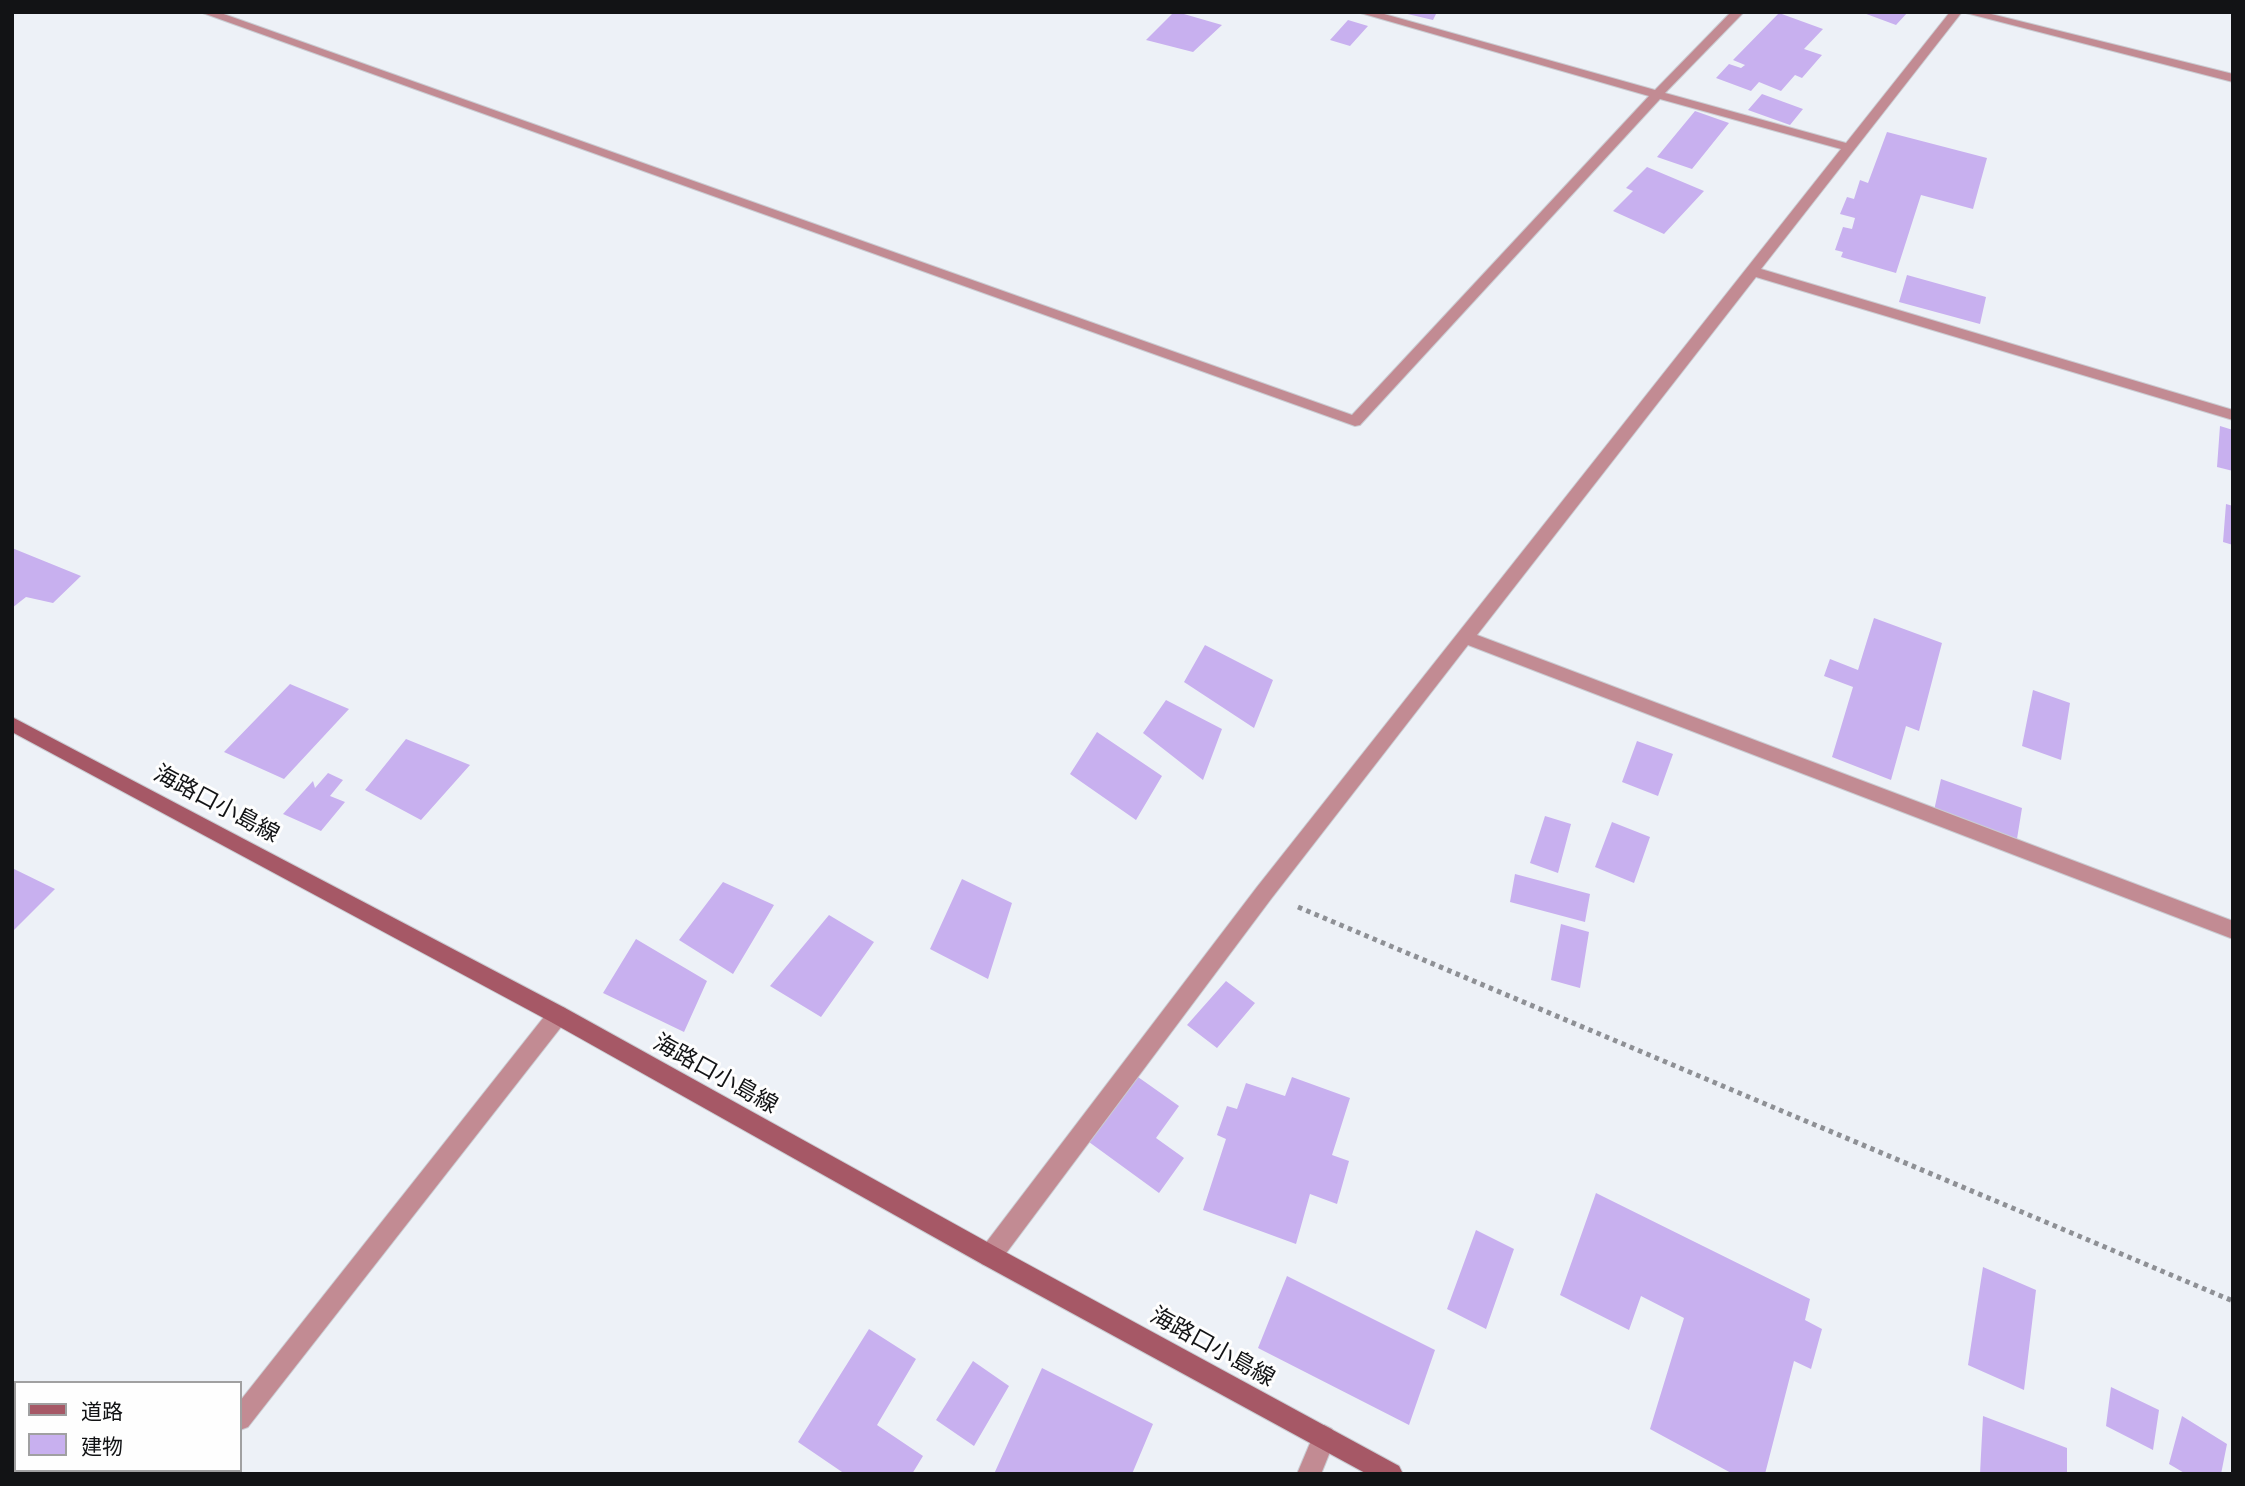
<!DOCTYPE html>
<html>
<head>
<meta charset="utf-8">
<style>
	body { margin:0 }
	#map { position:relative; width:2245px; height:1486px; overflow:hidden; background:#edf1f7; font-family:"DejaVu Sans","Noto Sans JP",sans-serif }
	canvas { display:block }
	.frame { position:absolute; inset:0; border:14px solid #121315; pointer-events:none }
	.legend { position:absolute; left:14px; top:1381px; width:228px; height:91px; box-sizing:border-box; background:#fefefe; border:2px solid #a0a0a1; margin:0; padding:9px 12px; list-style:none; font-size:21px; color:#121315 }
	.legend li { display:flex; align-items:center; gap:14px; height:35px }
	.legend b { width:35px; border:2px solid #a0a0a1 }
</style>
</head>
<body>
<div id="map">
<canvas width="2245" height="1486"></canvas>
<div class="frame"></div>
<ul class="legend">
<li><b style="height:9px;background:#a65866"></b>道路</li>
<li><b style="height:19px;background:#c8b0ef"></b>建物</li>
</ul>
</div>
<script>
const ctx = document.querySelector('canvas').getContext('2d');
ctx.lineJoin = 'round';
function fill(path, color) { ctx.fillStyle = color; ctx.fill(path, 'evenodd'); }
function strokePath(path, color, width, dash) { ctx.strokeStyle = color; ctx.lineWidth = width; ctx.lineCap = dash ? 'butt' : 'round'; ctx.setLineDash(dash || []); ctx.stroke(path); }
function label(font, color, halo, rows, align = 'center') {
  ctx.font = font + ' "DejaVu Sans","Noto Sans JP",sans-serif'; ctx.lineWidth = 6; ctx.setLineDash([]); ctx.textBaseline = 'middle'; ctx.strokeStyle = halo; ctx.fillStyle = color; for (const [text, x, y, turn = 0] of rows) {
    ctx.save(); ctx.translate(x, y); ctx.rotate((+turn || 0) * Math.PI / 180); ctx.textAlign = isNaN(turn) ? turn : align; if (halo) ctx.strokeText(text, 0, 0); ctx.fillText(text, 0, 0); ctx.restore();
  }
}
const building = new Path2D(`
	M1174 12H1177L1222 25 1193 52 1146 40Z
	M1399 12H1437L1433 20Z
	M1861 12H1908L1896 25Z
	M1779 13 1823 29 1804 49 1822 55 1802 78 1795 75 1781 91 1759 82 1751 91 1716 78 1729 64 1741 68 1745 65 1733 60Z
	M1348 20 1368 26 1350 46 1330 40Z
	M1762 94 1803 109 1790 125 1748 110Z
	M1695 111 1729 123 1692 169 1657 157Z
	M1887 132 1987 158 1973 209 1921 195 1896 273 1841 257 1843 252 1835 250 1843 227 1852 229 1855 218 1840 214 1847 197 1854 199 1860 180 1868 183Z
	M1647 167 1704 191 1664 234 1613 211 1633 191 1626 188Z
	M1907 275 1986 297 1980 324 1899 302Z
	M2220 426 2233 430V471L2217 467Z
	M2226 504 2233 506V545L2223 542Z
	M12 548 81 576 53 603 26 597 12 608Z
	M1874 618 1942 643 1919 731 1906 726 1891 780 1832 757 1853 687 1824 676 1830 659 1858 670Z
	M1205 645 1273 680 1254 728 1184 682Z
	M290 684 349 709 284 779 224 752Z
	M2033 690 2070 703 2061 760 2022 746Z
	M1166 700 1222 729 1203 780 1143 733Z
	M1097 732 1162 776 1136 820 1070 774Z
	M406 739 470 765 421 820 365 790Z
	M1637 741 1673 754 1658 796 1622 782Z
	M328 773 343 780 330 796 345 802 321 831 283 814 313 781 315 788Z
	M1941 779 2022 808 2016 845 1933 815Z
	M1545 816 1571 824 1558 873 1530 863Z
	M1612 822 1650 837 1634 883 1595 867Z
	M12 868 55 889 12 932Z
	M1515 874 1590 894 1585 922 1510 902Z
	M962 879 1012 903 988 979 930 949Z
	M723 882 774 905 733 974 679 940Z
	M829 915 874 942 821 1017 770 986Z
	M1561 924 1589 932 1580 988 1551 980Z
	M636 939 707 981 684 1032 603 993Z
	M1226 981 1255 1003 1217 1048 1187 1025Z
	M1138 1077 1179 1106 1156 1138 1184 1158 1159 1193 1089 1142Z
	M1292 1077 1350 1098 1332 1155 1349 1161 1337 1204 1310 1194 1296 1244 1203 1210 1226 1139 1217 1135 1227 1106 1237 1109 1246 1083 1285 1096Z
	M1596 1193 1810 1299 1805 1320 1822 1329 1811 1369 1794 1361 1765 1474H1733L1650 1429 1684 1318 1641 1296 1629 1330 1560 1295Z
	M1476 1230 1514 1249 1486 1329 1447 1309Z
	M1983 1267 2036 1290 2024 1390 1968 1365Z
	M1287 1276 1435 1350 1409 1425 1258 1348Z
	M869 1329 916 1359 877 1425 923 1456 912 1474H845L798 1442Z
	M973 1361 1009 1386 974 1446 936 1420Z
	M1042 1368 1153 1424 1132 1474H994Z
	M2111 1387 2159 1410 2153 1450 2106 1426Z
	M1983 1416 2067 1448V1474H1980Z
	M2182 1416 2227 1444 2221 1474H2186L2169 1464Z`);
const path = new Path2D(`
	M1298 907 2233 1301`);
const minor = new Path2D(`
	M200 12H218L1352 415 1649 96 1357 12H1377L1655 90 1731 12H1744L1665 93 1846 143 1950 12H1962L1761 269 2233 410V420L1756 277 1477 635 2233 921V939L1468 645 1271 899 998 1264 990 1267 982 1264 979 1256 982 1248 1257 887 1841 149 1660 99 1360 425 1355 426Z
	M1962 12H1983L2233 74V82Z
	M558 1006 565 1008 568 1015 565 1022 248 1427 240 1430V1401L551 1008Z
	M1324 1425 1332 1429 1336 1437 1321 1474H1297L1316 1429Z
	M186 1470H211L209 1474H184Z`);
const secondary = new Path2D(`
	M12 717 565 1008 998 1248 1399 1466 1403 1474H1367L982 1264 551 1022 12 732Z`);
const streetNames = [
	["海路口小島線",216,805,28],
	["海路口小島線",715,1075,29],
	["海路口小島線",1212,1348,29]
];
fill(building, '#c8b0ef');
strokePath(minor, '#cacdd3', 2);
strokePath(secondary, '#cacdd3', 2);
strokePath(path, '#8e9095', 5, [4.5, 4.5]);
fill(minor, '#c28b93');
fill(secondary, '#a65866');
label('23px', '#121315', '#fefefe', streetNames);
</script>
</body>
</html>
